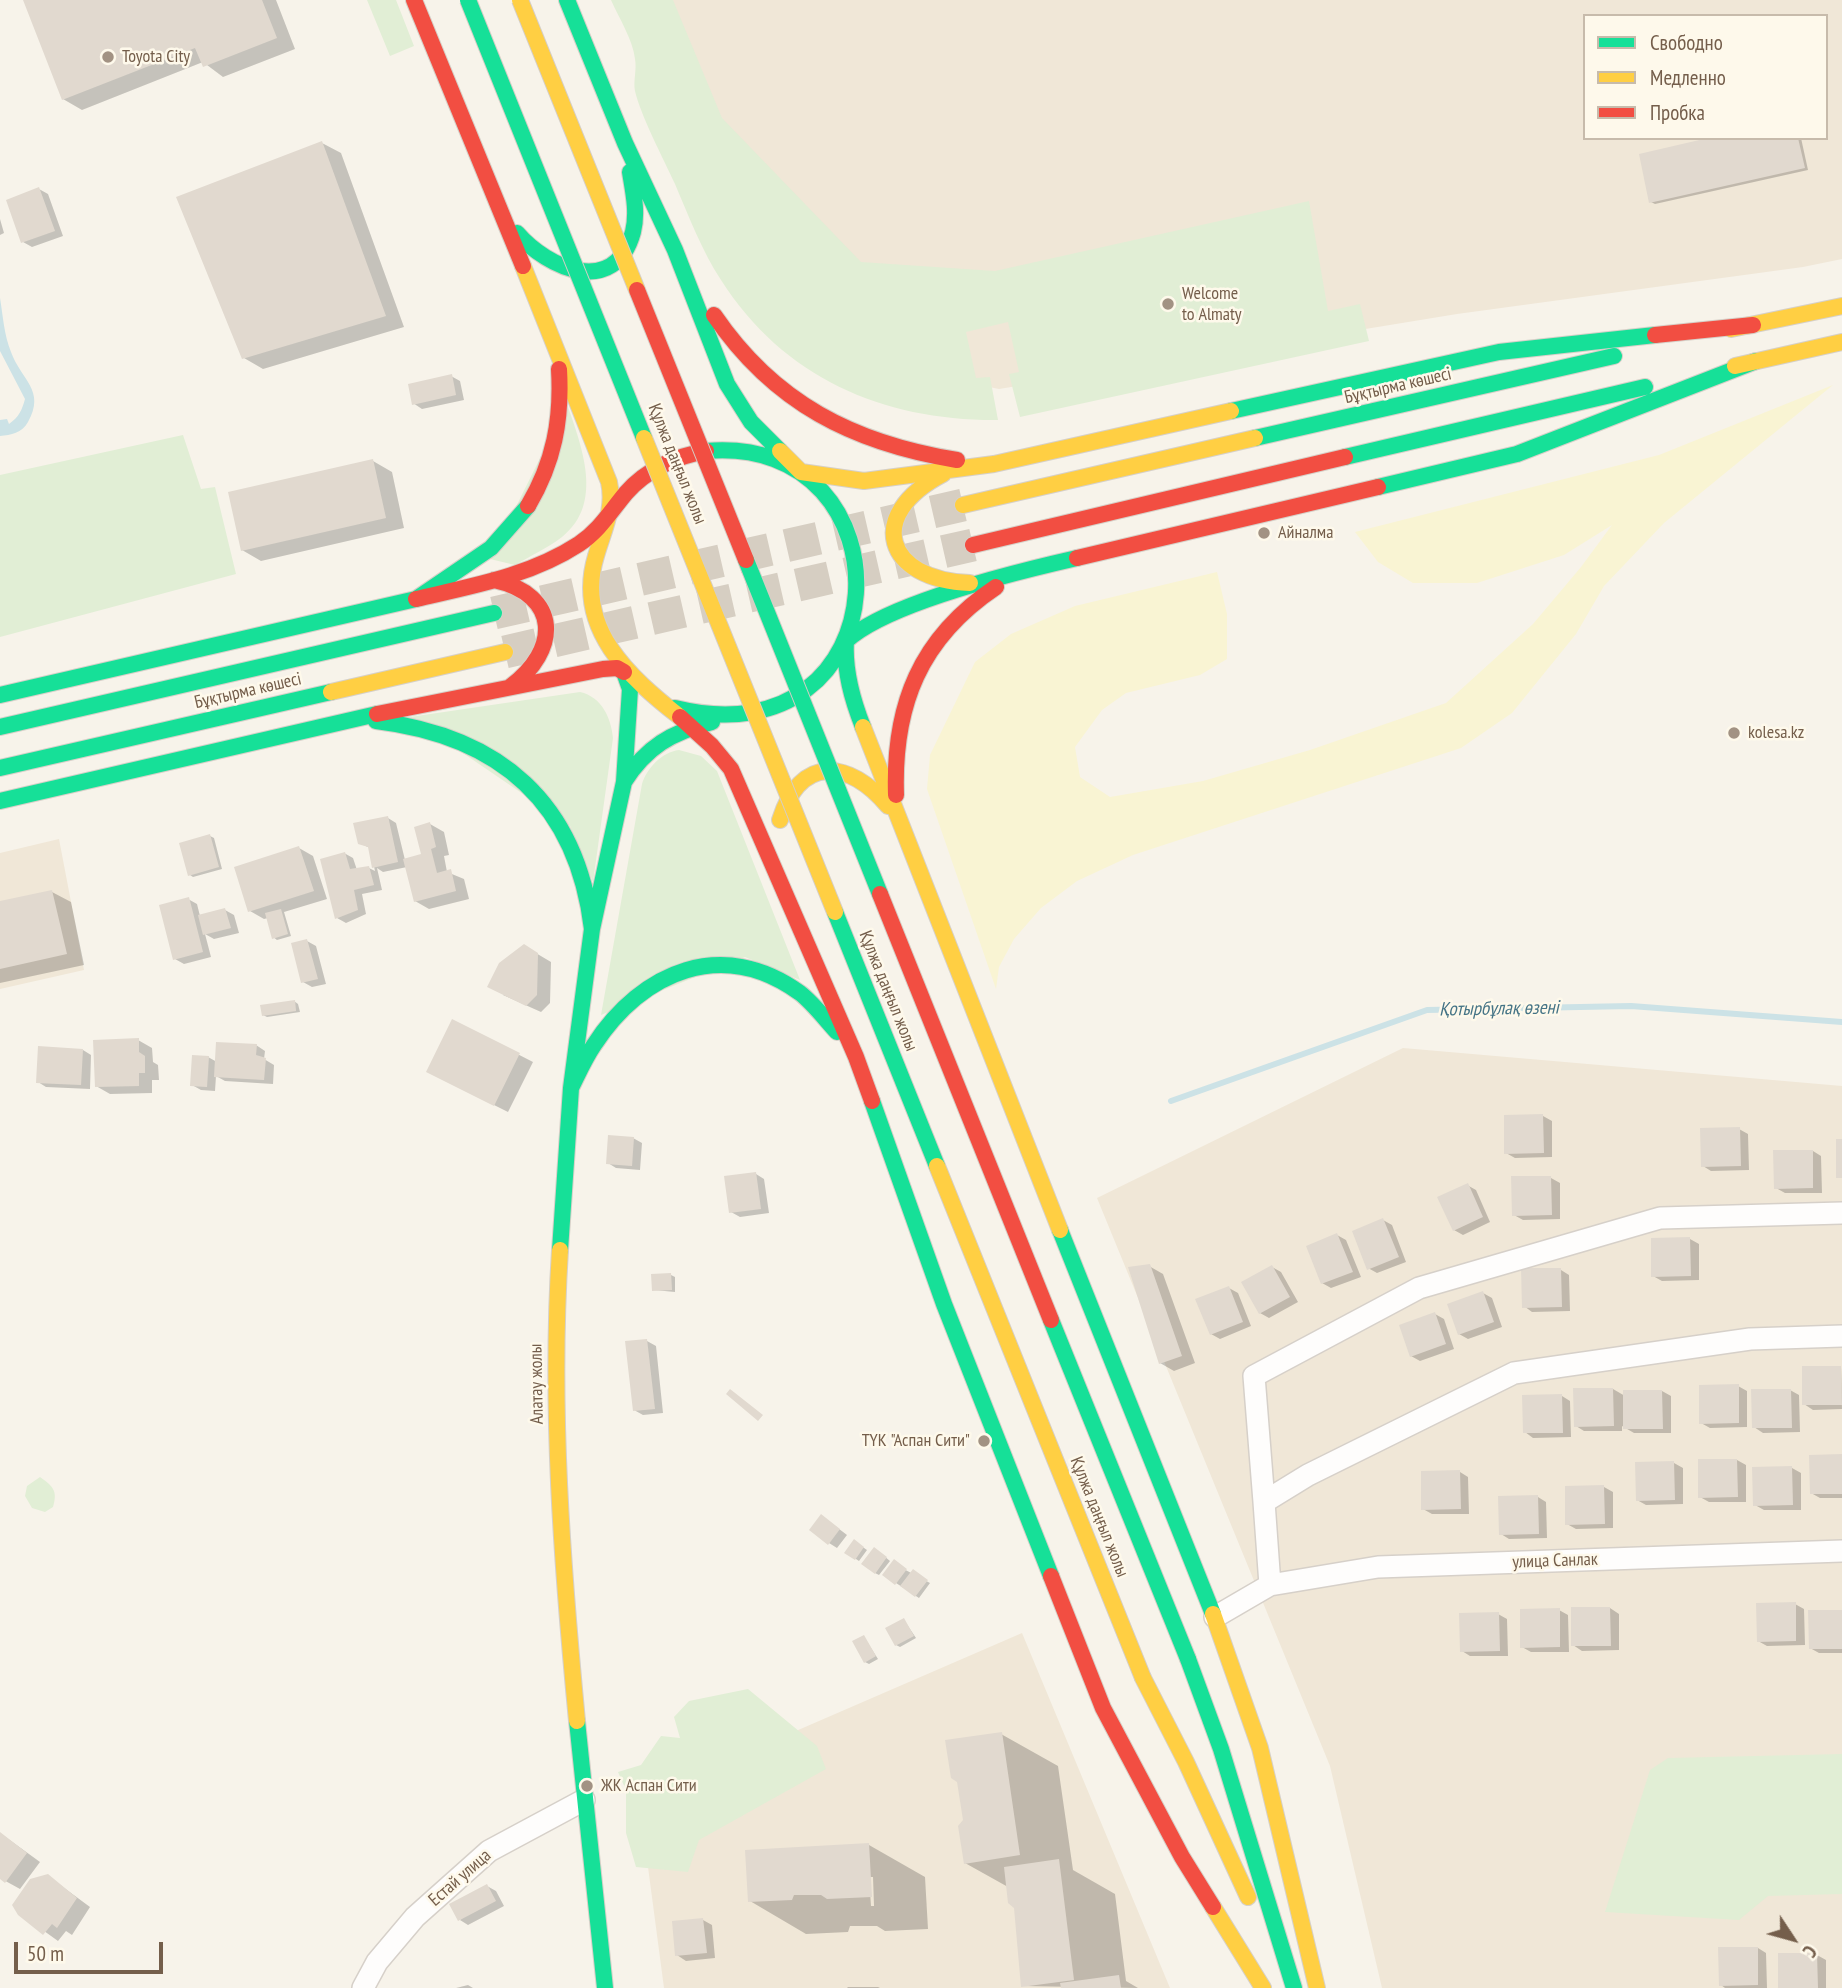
<!DOCTYPE html>
<html>
<head>
<meta charset="utf-8">
<style>
	body { margin:0 }
	#map { position:relative; width:1842px; height:1988px; overflow:hidden; background:#f7f3ea; font-family:"PT Sans Narrow",sans-serif }
	canvas { display:block }
	.legend { position:absolute; left:1583px; top:14px; width:245px; height:126px; box-sizing:border-box; background:#fef9eb; border:2px solid #c7bbab; margin:0; padding:9px 12px; list-style:none; font-size:21px; color:#745e4b }
	.legend li { display:flex; align-items:center; gap:14px; height:35px }
	.legend b { width:35px; border:2px solid #c7bbab }
	.north { position:absolute; left:1758px; top:1904px; width:70px; height:70px; -webkit-text-stroke:5px #fef9eb; paint-order:stroke; rotate:126deg; font-size:19px; font-weight:700; line-height:28px; text-align:center; color:#745e4b }
	.north::after { content:''; display:block; margin:auto; width:24px; height:32px; background:#745e4b; clip-path:polygon(50% 0,100% 100%,50% 72%,0 100%) }
	.scale { position:absolute; left:14px; top:1942px; width:149px; height:32px; box-sizing:border-box; border:4px solid #745e4b; border-top:0; padding-left:9px; font-size:21px; line-height:24px; white-space:nowrap; color:#745e4b; -webkit-text-stroke:5px #fef9eb; paint-order:stroke }
</style>
</head>
<body>
<div id="map">
<canvas width="1842" height="1988"></canvas>
<ul class="legend">
<li><b style="height:9px;background:#16e098"></b>Свободно</li>
<li><b style="height:9px;background:#ffcf43"></b>Медленно</li>
<li><b style="height:9px;background:#f24e42"></b>Пробка</li>
</ul>
<div class="north">С</div>
<div class="scale">50 m</div>
</div>
<script>
const ctx = document.querySelector('canvas').getContext('2d');
ctx.lineJoin = 'round';
function fill(path, color) { ctx.fillStyle = color; ctx.fill(path, 'evenodd'); }
function strokePath(path, color, width, dash) { ctx.strokeStyle = color; ctx.lineWidth = width; ctx.lineCap = dash ? 'butt' : 'round'; ctx.setLineDash(dash || []); ctx.stroke(path); }
function label(font, color, halo, rows, align = 'center') {
  ctx.font = font + ' "PT Sans Narrow",sans-serif'; ctx.lineWidth = 5; ctx.setLineDash([]); ctx.textBaseline = 'middle'; ctx.strokeStyle = halo; ctx.fillStyle = color; for (const [text, x, y, turn = 0] of rows) {
    ctx.save(); ctx.translate(x, y); ctx.rotate((+turn || 0) * Math.PI / 180); ctx.textAlign = isNaN(turn) ? turn : align; if (halo) ctx.strokeText(text, 0, 0); ctx.fillText(text, 0, 0); ctx.restore();
  }
}
const residential = new Path2D(`
	M625 0H1842V259L1803 267 1457 314 999 389 832 356ZM1585 16H1826V138H1585Z
	M59 839 84 970 0 989V853Z
	M1403 1048 1842 1086V1988H1382L1330 1766 1097 1198Z
	M1022 1633 1170 1988H664L639 1799Z`);
const green = new Path2D(`
	M367 0H396L414 46 390 56Z
	M611 0H673L722 118 861 262 995 271 1309 201 1328 311 1360 304 1369 341 1020 417 1009 374 1019 372 1008 322 966 332 976 378 990 377 998 420C885 421 784 379 721 280 702 251 689 217 675 184 664 160 640 114 635 91 633 81 637 70 635 59 633 40 619 18 611 0Z
	M567 404C581 445 605 503 562 537 548 548 530 556 515 565L490 559Z
	M183 435 201 489 215 487 236 574 0 637V475Z
	M580 692C602 697 611 718 613 738L593 882 570 826 410 717Z
	M679 750 701 756 717 771 800 980 745 957 601 1015 642 784C647 768 662 752 679 750Z
	M40 1477C53 1486 58 1491 53 1507L45 1512 32 1508 25 1496 27 1486Z
	M748 1689 817 1746 826 1769 699 1840 688 1872 636 1867 626 1833V1790L618 1772 641 1765 661 1736 680 1738 674 1717 689 1701Z
	M1842 1754V1894L1768 1896 1739 1920 1605 1912 1650 1770 1668 1758Z`);
const sand = new Path2D(`
	M1833 385 1664 523 1604 586 1576 634 1512 713 1461 748 1133 855 1077 881 1041 908 1014 939 999 967 996 989 927 789 930 755 975 662 1011 634 1075 606 1217 572 1227 614V659L1200 675 1126 693 1102 710 1075 747 1080 777 1110 797 1203 781 1310 750 1446 703 1533 624 1581 567 1612 525 1564 555 1477 583H1413L1378 562 1355 532 1659 455Z`);
const water = new Path2D(`
	M0 298C3 316 4 335 11 352 21 380 46 390 28 422 22 433 11 435 0 436V420L7 419 9 424C19 417 22 410 25 399L0 351Z`);
const shadow = new Path2D(`
	M25 0H276L295 49 223 77 203 62 82 110 63 99Z
	M1716 138H1801L1808 170 1655 204 1651 202Z
	M322 143 341 153 404 327 263 369 244 358Z
	M39 189 48 194 63 236 32 247 23 242Z
	M0 219 4 233 0 235Z
	M451 376 460 381 464 400 422 409 413 403Z
	M373 461 392 472 404 528 261 561 242 550Z
	M388 818 396 823 405 860 423 856 430 824 444 832 449 855 444 856 447 872 464 879 469 899 429 909 415 901 407 867 383 872 377 868 382 890 362 894 366 914 346 923 337 918 344 853 353 858 357 870 369 868 375 871 370 848 359 843Z
	M210 836 214 838 222 869 193 877 190 875Z
	M299 848 313 856 327 899 284 912 291 936 277 940 273 937 268 918 264 919 250 911Z
	M52 892 71 902 84 965 0 983V903Z
	M188 899 197 904 200 916 225 910 234 915 239 933 214 939 205 934 211 957 184 964 175 959Z
	M307 941 316 946 326 984 312 987 303 982Z
	M524 946 551 962 550 1003 541 1012 503 995Z
	M294 1001 298 1004 300 1012 267 1017 263 1015Z
	M453 1021 533 1062 508 1112 442 1079Z
	M138 1040 152 1048 153 1062 158 1065 159 1080H152V1093L110 1094 96 1086Z
	M256 1045 265 1051 264 1059 274 1065 273 1084 225 1081 216 1076 215 1091 201 1090 192 1085 208 1057 217 1062Z
	M83 1050 91 1055 90 1089 46 1087 38 1082Z
	M1543 1116 1552 1121V1157L1515 1158 1506 1153Z
	M1739 1129 1748 1134 1749 1170 1711 1171 1703 1166Z
	M633 1138 642 1143 640 1170 616 1168 608 1163Z
	M1813 1151 1821 1156 1822 1193H1785L1776 1188Z
	M756 1174 764 1179 769 1213 740 1217 731 1212Z
	M1551 1178 1560 1183V1219L1523 1220 1514 1215Z
	M1467 1185 1476 1190 1490 1222 1463 1235 1454 1230Z
	M1383 1220 1392 1225 1406 1262 1377 1273 1368 1268Z
	M1337 1235 1346 1240 1361 1277 1331 1288 1322 1283Z
	M1690 1239 1699 1244V1280L1662 1281 1653 1276Z
	M1149 1266 1163 1274 1195 1363 1174 1371 1160 1363Z
	M1272 1267 1281 1272 1298 1302 1269 1318 1260 1313Z
	M1561 1270 1569 1275 1570 1311 1532 1312 1524 1306Z
	M671 1275 675 1277V1292L654 1290Z
	M1229 1288 1238 1293 1251 1326 1220 1339 1211 1334Z
	M1483 1293 1492 1298 1502 1327 1468 1339 1459 1334Z
	M1435 1314 1444 1319 1454 1349 1420 1361 1411 1356Z
	M647 1341 656 1346 663 1413 643 1415 634 1410Z
	M1841 1367 1842 1409 1813 1410 1804 1404Z
	M1738 1386 1747 1391V1427L1710 1428 1701 1423Z
	M1613 1389 1625 1396 1662 1391 1671 1396V1433H1634L1622 1426V1431H1584L1576 1426Z
	M1790 1390 1799 1395 1800 1432 1763 1433 1754 1427Z
	M1562 1396 1570 1401 1571 1437 1533 1438 1525 1432Z
	M1842 1456V1498H1820L1811 1493Z
	M1737 1460 1746 1465V1502H1709L1700 1497Z
	M1674 1463 1683 1468V1504L1646 1505 1637 1500Z
	M1792 1468 1801 1473V1510H1764L1755 1505Z
	M1460 1472 1468 1477 1469 1514H1432L1423 1509Z
	M1604 1487 1613 1492V1528L1576 1529 1567 1524Z
	M1538 1497 1546 1502 1547 1538 1509 1539 1501 1534Z
	M830 1522 847 1535 837 1548 829 1543Z
	M854 1541 867 1550 859 1561 847 1553Z
	M878 1551 890 1561 879 1575 875 1573Z
	M898 1566 930 1583 919 1598 896 1583Z
	M1795 1604 1804 1609 1805 1645 1767 1646 1758 1641Z
	M1610 1608 1619 1614V1650L1582 1651 1573 1645Z
	M1559 1610 1568 1615 1569 1652H1531L1522 1647Z
	M1842 1611V1653H1819L1810 1648Z
	M1498 1614 1507 1619 1508 1656H1470L1462 1651Z
	M904 1620 916 1638 900 1647 896 1645Z
	M864 1637 878 1659 869 1664 865 1662Z
	M1001 1734 1058 1766 1073 1870 1115 1894 1126 1981 1138 1988 1022 1986 1015 1908 1008 1887 965 1863V1821Z
	M0 1833 40 1862 20 1889 0 1878Z
	M869 1845 925 1877 928 1929 885 1931 877 1926H850L848 1932 806 1934 750 1901ZM869 1877H873L874 1906H871Z
	M48 1876 90 1907 72 1935 66 1931 58 1941 19 1913Z
	M487 1886 496 1891 504 1906 468 1925 460 1920Z
	M703 1920 712 1925 715 1958 686 1961 677 1955Z
	M1758 1948 1766 1953 1767 1988H1725L1721 1985Z
	M1817 1955 1826 1960V1988H1780Z
	M468 1985 473 1988H456Z
	M848 1987H878L880 1988H847Z`);
const stream = new Path2D(`
	M1171 1101 1427 1010 1631 1006 1842 1022`);
const building = new Path2D(`
	M23 0H262L277 38 203 67 195 48 62 100Z
	M1708 138H1798L1805 168 1649 203 1639 154Z
	M322 141 386 316 242 359 176 197Z
	M39 187 55 231 21 243 6 200Z
	M452 374 456 395 412 405 408 384Z
	M373 459 386 518 241 551 228 492Z
	M388 816 398 862 372 868 368 847 358 844 353 823Z
	M430 822 436 847 431 849 437 873 451 869 456 891 414 902 403 859 421 854 414 827Z
	M210 834 219 867 188 876 179 843Z
	M299 846 314 891 248 912 234 867Z
	M345 852 350 869 369 866 374 885 354 890 358 910 335 919 320 859Z
	M52 890 67 954 0 969V901Z
	M189 897 203 952 173 960 159 905Z
	M225 908 231 928 203 935 198 915Z
	M281 909 288 934 272 939 265 913Z
	M307 939 318 979 301 983 291 943Z
	M524 944 538 953 537 995 526 1006 487 987 499 963Z
	M295 1000 296 1011 262 1016 260 1005Z
	M452 1019 520 1053 494 1106 426 1072Z
	M139 1038V1052L145 1056V1073H139V1086L95 1087 93 1040Z
	M216 1042 257 1044 256 1055 266 1058 264 1080 214 1077Z
	M38 1046 83 1049 81 1085 36 1083Z
	M192 1055 209 1056 207 1087 190 1086Z
	M1543 1114 1544 1153 1504 1154V1115Z
	M1740 1127 1741 1166 1701 1167 1700 1128Z
	M608 1135 634 1137 632 1166 606 1164Z
	M1836 1139H1842V1178H1836Z
	M1773 1150H1813V1188L1774 1189Z
	M756 1172 761 1209 729 1213 724 1176Z
	M1511 1176H1551L1552 1215 1512 1216Z
	M1468 1183 1483 1217 1453 1231 1437 1197Z
	M1383 1218 1399 1257 1367 1270 1352 1231Z
	M1337 1233 1353 1272 1321 1284 1306 1246Z
	M1690 1237 1691 1276 1651 1277V1238Z
	M1150 1264 1182 1356 1159 1364 1128 1267Z
	M1272 1265 1290 1297 1259 1314 1241 1282Z
	M1521 1268H1561L1562 1307 1522 1308Z
	M671 1273 672 1290 652 1291 651 1274Z
	M1229 1286 1243 1322 1210 1335 1195 1299Z
	M1483 1291 1494 1322 1458 1335 1447 1304Z
	M1435 1312 1446 1344 1410 1357 1399 1325Z
	M647 1339 655 1409 633 1411 625 1341Z
	M1802 1366H1841L1842 1405H1802Z
	M1739 1384V1423L1699 1424V1385Z
	M1573 1388H1613L1614 1426 1574 1427Z
	M730 1389 763 1415 758 1421 726 1394Z
	M1751 1389H1791L1792 1428H1752Z
	M1623 1390H1662L1663 1429H1623Z
	M1562 1394 1563 1433H1523L1522 1395Z
	M1842 1454V1494H1810L1809 1455Z
	M1698 1459H1737L1738 1497 1698 1498Z
	M1674 1461 1675 1500 1636 1501 1635 1462Z
	M1792 1466 1793 1505 1753 1506 1752 1467Z
	M1460 1470 1461 1509 1421 1510V1471Z
	M1604 1485 1605 1524 1565 1525V1486Z
	M1538 1495 1539 1534 1499 1535 1498 1496Z
	M821 1514 840 1529 828 1545 809 1530Z
	M854 1539 864 1547 855 1560 844 1553Z
	M874 1547 887 1557 875 1574 861 1564Z
	M894 1559 907 1569 895 1585 882 1575Z
	M913 1569 928 1580 915 1597 900 1586Z
	M1796 1602V1641L1757 1642 1756 1603Z
	M1571 1607H1610L1611 1646H1571Z
	M1560 1608V1647L1520 1648V1609Z
	M1808 1610H1842V1649H1809Z
	M1499 1612 1500 1651 1460 1652 1459 1613Z
	M904 1618 914 1636 895 1646 885 1628Z
	M864 1635 876 1656 864 1663 852 1641Z
	M1002 1732 1020 1855 964 1864 958 1826 963 1820 957 1782 951 1778 945 1740Z
	M0 1832 27 1853 5 1883 0 1879Z
	M869 1843 872 1897 827 1899 821 1895H794L792 1900 748 1902 745 1850Z
	M1059 1859 1074 1980 1021 1987 1014 1908 1008 1903 1004 1867Z
	M48 1874 77 1898 57 1928 52 1924 43 1935 18 1915 12 1905 30 1879Z
	M487 1884 496 1901 458 1921 449 1904Z
	M703 1918 707 1953 675 1956 672 1921Z
	M1718 1947H1758V1985L1719 1986Z
	M1778 1953H1817L1818 1988H1778Z
	M1119 1975 1121 1988H1061L1060 1983Z`);
const primaryTunnel = new Path2D(`
	M494 613 963 505
	M505 652 973 545`);
const street = new Path2D(`
	M1264 1502 1254 1376 1419 1288 1660 1218 1842 1213
	M1270 1585 1264 1502 1308 1475 1514 1373 1750 1339 1842 1336
	M1215 1617 1270 1585 1378 1567 1842 1551
	M363 1988 377 1962 415 1917 489 1851 584 1800`);
const fast = new Path2D(`
	M567 0 625 143 675 250 727 384 751 422 780 451
	M517 233C548 269 615 298 633 232 638 212 633 191 630 172
	M1231 411 1499 352 1655 335
	M1255 438 1614 356
	M1345 457 1645 387
	M1378 487 1517 454 1756 361
	M0 695 416 599 491 548 528 506
	M675 708C906 764 916 433 706 451
	M376 721C500 736 577 803 592 929
	M0 727 494 613
	M863 727C852 699 844 671 846 641 887 603 1020 571 1077 558
	M0 768 331 692
	M624 782C646 747 672 732 712 722
	M0 801 377 714
	M571 1088C578 1074 585 1058 594 1045 642 971 723 937 800 993 813 1003 825 1019 837 1032
	M872 1101 944 1304 1051 1576
	M1060 1230 1213 1614
	M560 1250 571 1088 592 929 624 782 630 689 624 672
	M1188 1659 1221 1749 1294 1988
	M577 1721 605 1988`);
const slow = new Path2D(`
	M523 266 609 482C615 509 603 531 596 556 574 628 629 677 680 717
	M1731 329 1842 306
	M1735 366 1842 342
	M780 451 801 472 864 481 994 464 1231 411
	M943 474C864 515 885 580 970 583
	M963 505 1255 438
	M331 692 505 652
	M863 727 1060 1230
	M780 820C800 755 849 759 888 806
	M560 1250C550 1407 562 1564 577 1721
	M1213 1614 1260 1748 1317 1988
	M1143 1678 1186 1762 1248 1897
	M1213 1907 1263 1988`);
const jam = new Path2D(`
	M414 0 523 266
	M714 315C774 403 853 443 957 460
	M1655 335 1753 325
	M528 506C554 462 562 420 559 369
	M973 545 1345 457
	M1077 558 1378 487
	M494 580C561 595 560 650 510 687
	M416 599C472 586 530 576 579 544 600 530 610 512 626 493 646 470 676 456 706 451
	M377 714 603 669 617 668 624 672
	M680 717 712 746 731 769 856 1057 872 1101
	M896 795C893 705 920 638 996 587
	M1051 1576 1103 1708 1182 1857 1213 1907`);
const fastBridge = new Path2D(`
	M468 0 644 438
	M746 560 880 894
	M835 912 937 1166
	M1051 1320 1188 1659`);
const slowBridge = new Path2D(`
	M520 0 637 290
	M644 438 835 912
	M937 1166 1143 1678`);
const jamBridge = new Path2D(`
	M637 290 746 560
	M880 894 1051 1320`);
const markers = [
	[108,57,7,"#a29283"],
	[1168,304,7,"#a29283"],
	[1264,533,7,"#a29283"],
	[1734,733,7,"#a29283"],
	[984,1441,7,"#a29283"],
	[587,1786,7,"#a29283"]
];
const poiNames = [
	["Toyota City",122,57],
	["Welcome",1182,294],
	["to Almaty",1182,315],
	["Айналма",1278,533],
	["kolesa.kz",1748,733],
	["ТҮК \"Аспан Сити\"",970,1441,"right"],
	["ЖК Аспан Сити",601,1786]
];
const streetNames = [
	["Бұқтырма көшесі",1398,386,-13],
	["Құлжа даңғыл жолы",677,464,68],
	["Бұқтырма көшесі",248,691,-13],
	["Құлжа даңғыл жолы",888,991,68],
	["Алатау жолы",537,1384,-91],
	["Құлжа даңғыл жолы",1099,1517,68],
	["улица Санлак",1555,1561,-2],
	["Естай улица",460,1878,-41]
];
const waterNames = [
	["Қотырбұлақ өзені",1499,1009,-1]
];
fill(residential, '#f0e7d7');
fill(green, '#e1eed5');
fill(sand, '#f9f4d3');
fill(water, '#cce2e6');
fill(shadow, '#0003');
strokePath(stream, '#cce2e6', 6);
fill(building, '#e1d9cf');
strokePath(primaryTunnel, '#d6cec2', 33, [33, 17]);
strokePath(street, '#d6d0c9', 24);
strokePath(fast, '#d6d0c8', 18);
strokePath(slow, '#d6d0c8', 18);
strokePath(jam, '#d6d0c8', 18);
strokePath(street, '#fefdfc', 21);
strokePath(fast, '#16e098', 16);
strokePath(slow, '#ffcf43', 16);
strokePath(jam, '#f24e42', 16);
strokePath(fastBridge, '#d5cec6', 18, []);
strokePath(slowBridge, '#d5cec6', 18, []);
strokePath(jamBridge, '#d5cec6', 18, []);
strokePath(fastBridge, '#16e098', 16);
strokePath(slowBridge, '#ffcf43', 16);
strokePath(jamBridge, '#f24e42', 16);
for (const [x, y, r, color] of markers) { const dot = new Path2D(); dot.arc(x, y, r, 0, 2 * Math.PI); ctx.fillStyle = color; ctx.fill(dot); strokePath(dot, '#fef9eb', 2.5); }
label('18px', '#745e4b', '#fef9eb', poiNames, 'left');
label('18px', '#745e4b', '#fef9eb', streetNames);
label('italic 19px', '#457486', '#fef9eb', waterNames);
</script>
</body>
</html>
